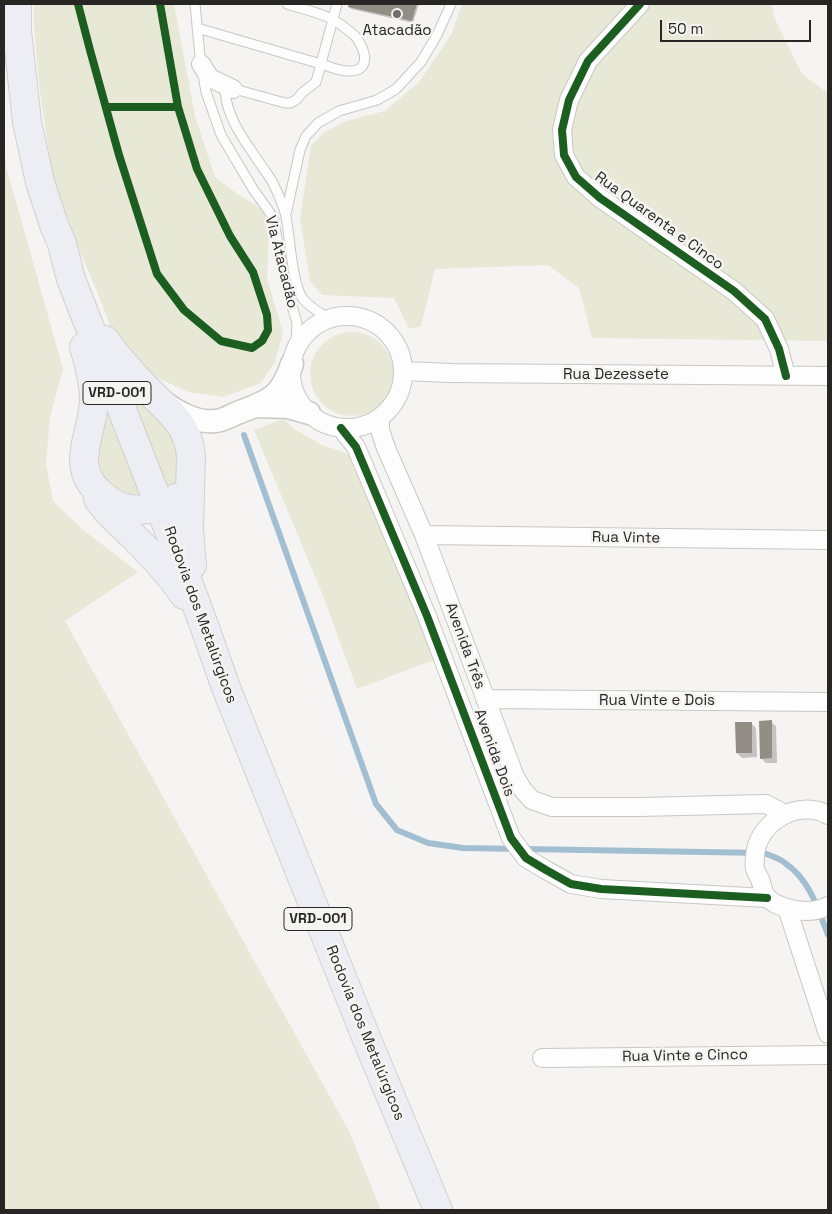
<!DOCTYPE html>
<html>
<head>
<meta charset="utf-8">
<style>
	body { margin:0 }
	#map { position:relative; width:832px; height:1214px; overflow:hidden; background:#f5f4f2; font-family:"Space Grotesk",sans-serif }
	canvas { display:block }
	.frame { position:absolute; inset:0; border:5px solid #272625; pointer-events:none }
	.scale { position:absolute; left:660px; top:20px; width:151px; height:22px; box-sizing:border-box; border:2px solid #272625; border-top:0; padding-left:6px; font-size:15px; line-height:18px; white-space:nowrap; color:#272625; -webkit-text-stroke:4px #f6f4f1; paint-order:stroke }
</style>
</head>
<body>
<div id="map">
<canvas width="832" height="1214"></canvas>
<div class="frame"></div>
<div class="scale">50 m</div>
</div>
<script>
const ctx = document.querySelector('canvas').getContext('2d');
ctx.lineJoin = 'round';
function fill(path, color) { ctx.fillStyle = color; ctx.fill(path, 'evenodd'); }
function strokePath(path, color, width, dash) { ctx.strokeStyle = color; ctx.lineWidth = width; ctx.lineCap = dash ? 'butt' : 'round'; ctx.setLineDash(dash || []); ctx.stroke(path); }
function label(font, color, halo, rows, align = 'center') {
  ctx.font = font + ' "Space Grotesk",sans-serif'; ctx.lineWidth = 5; ctx.setLineDash([]); ctx.textBaseline = 'middle'; ctx.strokeStyle = halo; ctx.fillStyle = color; for (const [text, x, y, turn = 0] of rows) {
    ctx.save(); ctx.translate(x, y); ctx.rotate((+turn || 0) * Math.PI / 180); ctx.textAlign = isNaN(turn) ? turn : align; if (halo) ctx.strokeText(text, 0, 0); ctx.fillText(text, 0, 0); ctx.restore();
  }
}
const green = new Path2D(`
	M34 4H174L195 116 215 177 236 193 263 210 269 233 267 278 283 333 275 362 261 383 224 397 188 392 141 370 115 340 99 296 68 224 52 173 39 84 34 25Z
	M462 4H561V5L563 4H772L774 17 802 74 828 93V341L592 338 579 288 548 265 435 269 421 326 409 329 394 298 322 295 310 281 300 218 311 146 323 133 346 121 385 111 419 82 451 35Z
	M4 145 6 166 63 369 50 417 46 464 53 501 82 529 138 572 65 621 349 1131 381 1210H4Z
	M310 374a42 42 0 1 1 84 0a42 42 0 1 1-84 0Z
	M116 369 178 433 180 481 170 496Z
	M105 400 153 503 110 491 97 464Z
	M283 419 296 430 322 445 354 456 397 562 434 660 357 689 322 593 254 430Z`);
const shadow = new Path2D(`
	M350 4H419L413 23 351 9 349 7Z
	M771 722 776 726 777 763H766L761 758Z
	M751 723 756 728 757 757 742 758 737 753Z`);
const stream = new Path2D(`
	M244 435 376 804 397 830 428 843 463 848 764 853C771 856 779 858 785 863 810 880 818 909 828 935`);
const building = new Path2D(`
	M349 4H417L412 21 348 7Z
	M772 720V758L760 759 759 721Z
	M735 722H752V753H736Z`);
const service = new Path2D(`
	M195 4 200 56 206 92 221 135 253 189 273 217 285 282 297 323 296 343 294 356
	M197 28 321 64C331 67 341 72 351 71 373 70 364 45 354 35 348 30 339 23 332 19 318 12 302 9 287 4
	M286 214 300 150 306 136 318 123 339 111 377 100 396 89 421 62 437 35 451 4
	M330 319C321 314 310 307 303 299 292 285 290 236 286 217 284 205 277 192 272 181 268 175 263 168 259 162 244 140 227 118 225 91L228 88H231L285 103H290L296 100 303 92 316 82 337 4`);
const minor = new Path2D(`
	M640 4 588 61 569 100 562 130 564 155 576 177 600 198 734 291 765 319 779 349 786 376
	M201 64 210 78 233 89
	M291 372a56 56 0 1 1 112 0a56 56 0 1 1-112 0Z
	M403 371 451 373 828 376
	M380 418V430L386 448 424 535 515 777 523 790 532 800 552 807H639L766 804 785 814
	M341 428 356 447 427 616 511 838 526 858 546 870 571 884 601 889 767 898
	M424 535 828 540
	M485 699 828 702
	M828 815C798 798 756 823 755 857 755 861 754 865 755 869 756 872 758 876 760 879 762 885 763 893 767 897 772 904 783 907 791 909 803 912 816 912 828 906
	M787 908 828 1034
	M542 1058 828 1055`);
const tertiary = new Path2D(`
	M165 403C178 413 198 423 215 421 222 421 230 416 237 413 269 401 281 398 292 364
	M256 406 288 407 309 413`);
const primary = new Path2D(`
	M17 4V31L27 122 40 182 54 225 62 244 71 279 160 507 204 625 225 685 368 1042 438 1210
	M105 340C116 356 129 370 142 384 164 407 189 423 191 456L189 530 192 565
	M84 347C89 364 94 382 94 399 94 432 68 465 100 493 108 501 118 507 129 509 145 511 164 509 176 498
	M98 499C108 514 122 525 135 538 153 556 170 574 184 595`);
const cycleway = new Path2D(`
	M78 4 90 50 119 155 157 274 184 310 221 341 252 348 262 341 268 330 267 315 253 272 230 236 197 169 178 107 160 4
	M640 4 588 61 569 100 562 130 564 155 576 177 600 198 734 291 765 319 779 349 786 376
	M106 107H178
	M341 428 356 447 427 616 511 838 526 858 546 870 571 884 601 889 767 898`);
const markers = [
	[397,14,5,"#6f6e6d"]
];
const shields = [
	[117,393,68],
	[318,919,68]
];
const shieldNames = [
	["VRD-001",117,393],
	["VRD-001",318,919]
];
const poiNames = [
	["Atacadão",397,31]
];
const streetNames = [
	["Rua Quarenta e Cinco",659,221,36],
	["Via Atacadão",281,262,76],
	["Rua Dezessete",616,375],
	["Rua Vinte",626,538,1],
	["Rodovia dos Metalúrgicos",200,615,70],
	["Avenida Três",465,646,70],
	["Rua Vinte e Dois",657,701],
	["Avenida Dois",494,753,70],
	["Rodovia dos Metalúrgicos",365,1033,68],
	["Rua Vinte e Cinco",685,1056,-1]
];
fill(green, '#e7e8d6');
fill(shadow, '#0003');
strokePath(stream, '#a2bfd2', 6);
fill(building, '#928e86');
strokePath(service, '#c8c7c6', 11);
strokePath(minor, '#c8c7c6', 20);
strokePath(tertiary, '#c8c7c6', 25);
strokePath(primary, '#d0d0cf', 30);
strokePath(service, '#fefdfd', 9);
strokePath(minor, '#fefdfd', 18);
strokePath(tertiary, '#fefdfd', 22);
strokePath(primary, '#edeef3', 28);
strokePath(cycleway, '#1b5e20', 8);
for (const [x, y, r, color] of markers) { const dot = new Path2D(); dot.arc(x, y, r, 0, 2 * Math.PI); ctx.fillStyle = color; ctx.fill(dot); strokePath(dot, '#f6f4f1', 2); }
for (const [x, y, w] of shields) { const box = new Path2D(); box.roundRect(x - w / 2, y - 11.5, w, 23, 4); ctx.fillStyle = '#f6f4f1'; ctx.fill(box); strokePath(box, '#272625', 1); }
label('bold 14px', '#272625', null, shieldNames);
label('15px', '#272625', '#f6f4f1', poiNames);
label('15px', '#272625', '#f6f4f1', streetNames);
</script>
</body>
</html>
